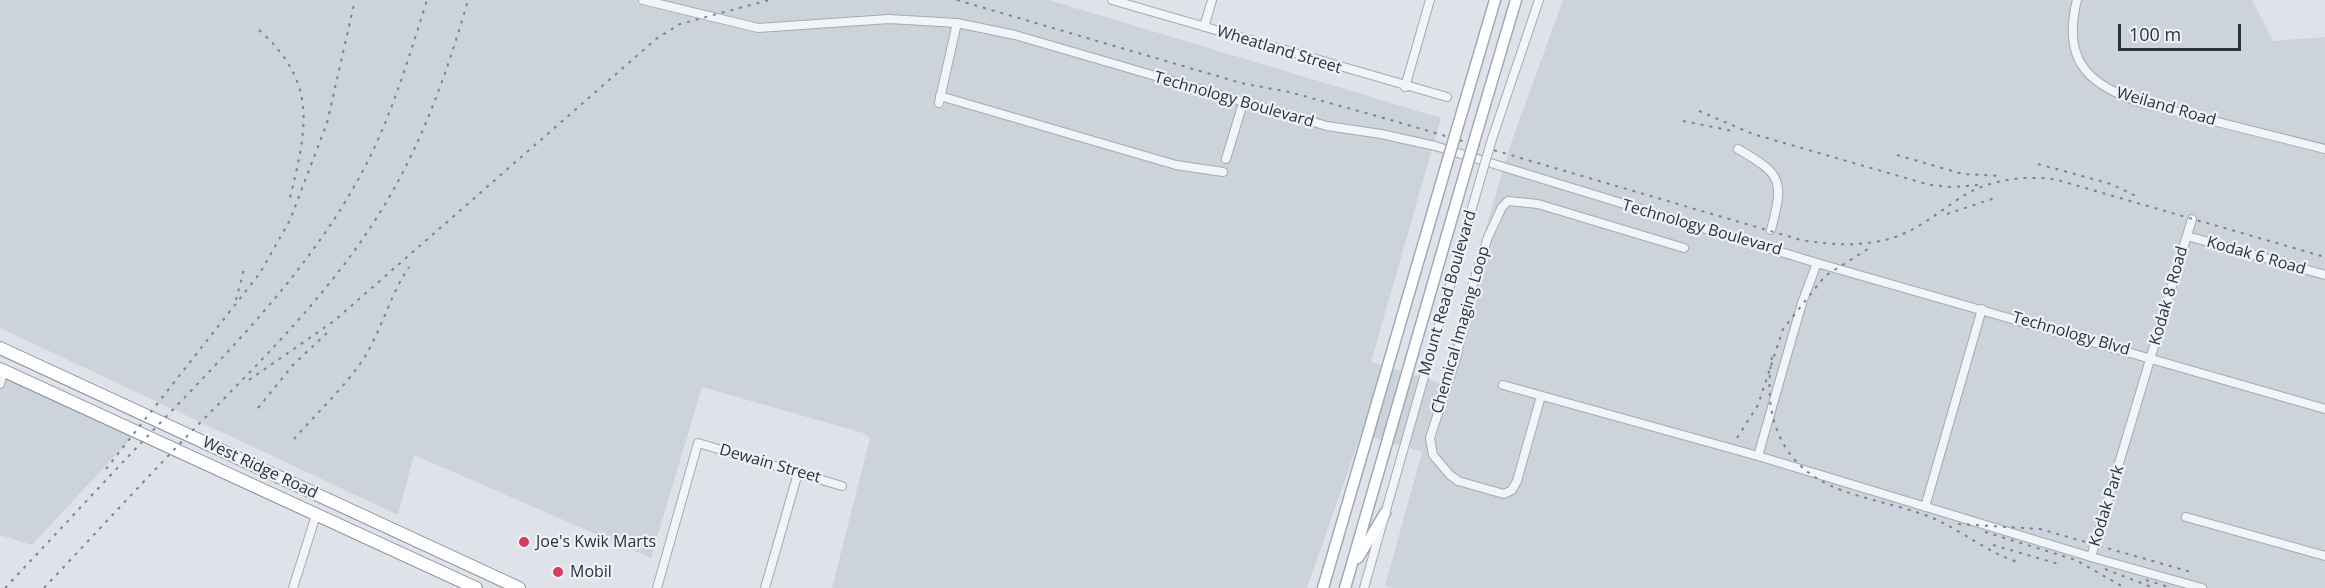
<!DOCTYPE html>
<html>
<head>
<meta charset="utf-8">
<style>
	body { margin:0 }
	#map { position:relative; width:2325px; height:588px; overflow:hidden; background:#dfe3e9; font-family:"Open Sans",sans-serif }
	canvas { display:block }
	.scale { position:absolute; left:2118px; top:24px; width:123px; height:27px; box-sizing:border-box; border:3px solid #273241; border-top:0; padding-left:8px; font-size:18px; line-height:21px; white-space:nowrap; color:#273241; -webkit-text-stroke:4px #eef2f6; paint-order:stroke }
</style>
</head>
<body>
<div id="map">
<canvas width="2325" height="588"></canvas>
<div class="scale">100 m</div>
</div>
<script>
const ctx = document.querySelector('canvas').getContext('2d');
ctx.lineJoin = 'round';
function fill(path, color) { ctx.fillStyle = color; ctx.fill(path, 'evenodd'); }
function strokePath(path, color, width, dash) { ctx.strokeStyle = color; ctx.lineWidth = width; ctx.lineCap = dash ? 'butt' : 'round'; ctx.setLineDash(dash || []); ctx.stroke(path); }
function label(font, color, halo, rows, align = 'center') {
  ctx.font = font + ' "Open Sans",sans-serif'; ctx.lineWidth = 4.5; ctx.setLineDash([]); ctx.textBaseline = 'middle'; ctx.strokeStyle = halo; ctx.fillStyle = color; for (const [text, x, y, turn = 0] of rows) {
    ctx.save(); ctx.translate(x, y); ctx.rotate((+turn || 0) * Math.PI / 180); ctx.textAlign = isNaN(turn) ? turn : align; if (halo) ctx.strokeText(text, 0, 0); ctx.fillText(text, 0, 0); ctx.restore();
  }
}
const built = new Path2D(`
	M0 0H1049L1441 118 1371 362 1440 383 1511 143 1563 0H2252L2273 41 2325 37V588H1394L1385 586 1422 452 1361 434 1307 588H832L870 438 863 433 702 387 651 558 414 455 398 515 0 328Z
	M0 369 137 432 32 545 0 535Z`);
const minor = new Path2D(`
	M643 0 758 28 889 19 957 23 1015 35 1327 126 1381 134 1435 146 1817 263 2325 409
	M1112 0 1447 97
	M2077 0C2061 62 2090 87 2146 104L2325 149
	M1204 27 1212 0
	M1405 87 1430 0
	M940 96 1176 165 1223 172
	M939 103 957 23
	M1492 139 1539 0
	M1738 149C1783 175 1784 181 1771 230
	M1226 159 1243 103
	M2187 236 2325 275
	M0 384 4 371
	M1503 385 1758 456 2091 557 2192 219
	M1541 396 1517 481 1512 490 1504 494 1458 481 1450 475 1433 455 1430 438 1457 355 1471 290 1488 237 1502 207 1508 201 1538 204 1684 248
	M1758 456 1802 303 1817 263
	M1925 507 1982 309
	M2186 517 2325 556
	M2091 557 2202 588
	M293 588 316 515
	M657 588 698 443 842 486
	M765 588 798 473
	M1364 588 1482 173`);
const major = new Path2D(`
	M1457 129 1495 0
	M1476 135 1516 0
	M1358 558 1385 513
	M1323 588 1447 163
	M1345 588 1466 169`);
const highway = new Path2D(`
	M0 348 519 588
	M0 369 476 588`);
const rail = new Path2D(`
	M957 0 1241 83 1289 92 1377 116 1801 240C1833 245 1861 247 1892 238 1921 229 1943 208 1968 193 1994 179 2025 176 2054 179L2325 257
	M259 30C320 84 306 131 289 202
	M1699 111 1753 134 1930 185 1952 187 1978 185
	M1683 121 1733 131
	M1897 155 1963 174 2002 176
	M2038 164 2111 184 2138 197
	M1947 214 1998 197
	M236 300 244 269
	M1772 357C1762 417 1781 468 1841 490 1868 500 1897 505 1925 515 1958 527 1985 552 2018 562
	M249 380 334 321 656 39 680 24 769 0
	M258 408 293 365 328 332
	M1737 438 1758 405 1783 329 1825 276 1871 247
	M294 439C317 413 345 387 364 358 382 329 390 295 409 267
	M106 469 260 273 290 220 327 123 355 0
	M1958 524 2040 529 2191 572
	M1985 532 2076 560 2125 588
	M1993 545 2062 565
	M2105 569 2154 588
	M2146 580 2172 588
	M5 588C58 532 110 475 163 420 235 345 309 269 359 178 390 122 408 60 427 0
	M44 588C93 536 141 484 190 433 261 361 335 289 387 201 424 138 448 70 468 0`);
const minorBridge = new Path2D(`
	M1482 173 1492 139`);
const majorBridge = new Path2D(`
	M1447 163 1457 129
	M1466 169 1476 135`);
const markers = [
	[524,542,6,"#d53c60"],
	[558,572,6,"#d53c60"]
];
const streetNames = [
	["Wheatland Street",1279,50,17],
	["Technology Boulevard",1234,100,16],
	["Weiland Road",2166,107,16],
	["Technology Boulevard",1702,228,16],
	["Kodak 6 Road",2256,256,16],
	["Mount Read Boulevard",1448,293,-74],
	["Kodak 8 Road",2169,296,-74],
	["Chemical Imaging Loop",1461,330,-74],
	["Technology Blvd",2071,334,16],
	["Dewain Street",770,464,16],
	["West Ridge Road",260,468,25],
	["Kodak Park",2107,506,-73]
];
const poiNames = [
	["Joe's Kwik Marts",536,542],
	["Mobil",570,572]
];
fill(built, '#cdd3db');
strokePath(minor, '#a4aab3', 10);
strokePath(major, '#9da9b5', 13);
strokePath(highway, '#8592a0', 14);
strokePath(minor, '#f2f4f7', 8);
strokePath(major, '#fff', 10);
strokePath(highway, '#fff', 12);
strokePath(rail, '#778493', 2, [3, 6]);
strokePath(minorBridge, '#a4aab3', 10, []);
strokePath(majorBridge, '#9da9b5', 13, []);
strokePath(minorBridge, '#f2f4f7', 8);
strokePath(majorBridge, '#fff', 10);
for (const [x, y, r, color] of markers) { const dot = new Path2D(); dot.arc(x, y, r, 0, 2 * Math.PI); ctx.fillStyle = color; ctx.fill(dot); strokePath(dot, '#eef2f6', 2); }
label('16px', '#273241', '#eef2f6', streetNames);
label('16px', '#273241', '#eef2f6', poiNames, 'left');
</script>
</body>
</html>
